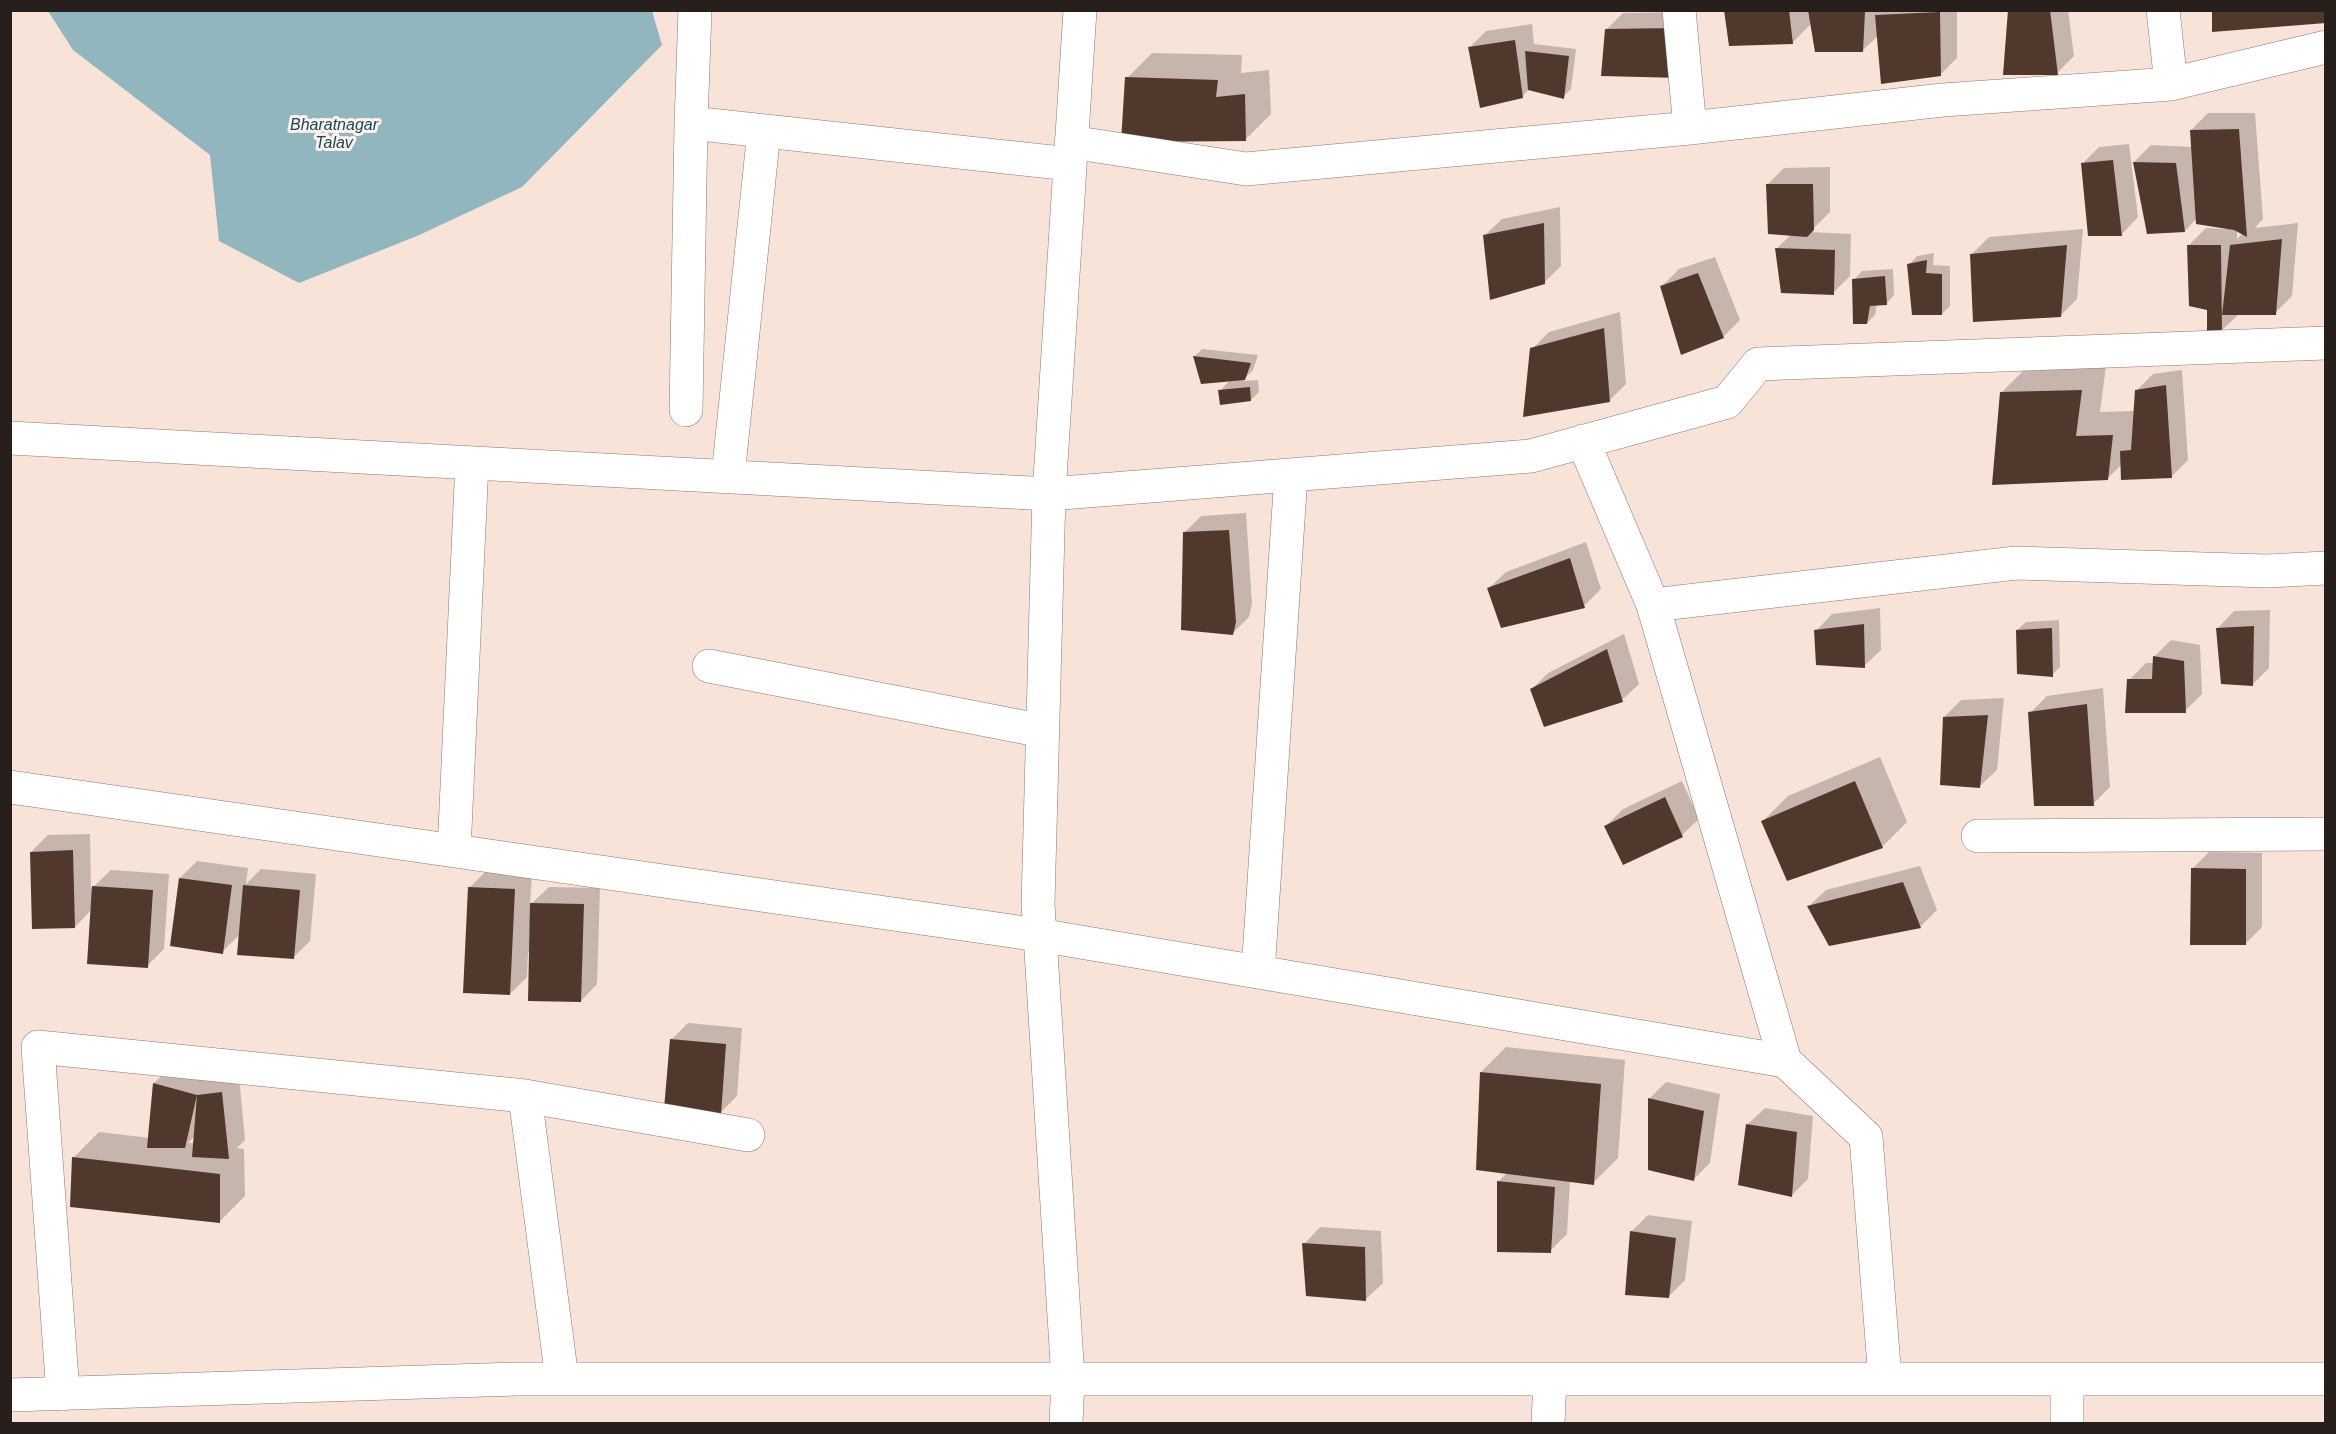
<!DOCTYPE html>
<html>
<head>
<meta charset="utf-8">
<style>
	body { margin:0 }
	#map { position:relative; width:2336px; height:1434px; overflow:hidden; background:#f8e3d9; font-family:Helvetica,sans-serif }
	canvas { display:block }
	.frame { position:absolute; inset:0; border:12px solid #261f1b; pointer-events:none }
</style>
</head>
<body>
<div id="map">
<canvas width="2336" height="1434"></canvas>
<div class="frame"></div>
</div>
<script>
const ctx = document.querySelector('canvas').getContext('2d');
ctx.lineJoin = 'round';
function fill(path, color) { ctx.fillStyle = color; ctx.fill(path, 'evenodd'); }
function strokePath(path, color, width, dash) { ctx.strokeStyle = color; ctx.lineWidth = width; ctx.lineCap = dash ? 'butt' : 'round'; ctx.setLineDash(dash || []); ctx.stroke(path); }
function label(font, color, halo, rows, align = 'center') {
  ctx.font = font + ' Helvetica,sans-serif'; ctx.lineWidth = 6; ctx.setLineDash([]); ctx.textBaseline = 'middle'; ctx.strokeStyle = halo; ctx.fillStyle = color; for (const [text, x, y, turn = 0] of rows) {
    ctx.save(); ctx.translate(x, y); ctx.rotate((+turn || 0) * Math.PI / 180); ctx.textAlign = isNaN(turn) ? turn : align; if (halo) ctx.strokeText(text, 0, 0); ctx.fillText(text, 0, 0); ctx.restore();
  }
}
const water = new Path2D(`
	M48 11H652L662 45 522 187 417 236 299 283 219 241 210 155 73 50Z`);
const shadow = new Path2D(`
	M1725 10H1957V58L1940 75 1879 35 1863 50 1812 23 1792 43Z
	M2009 10H2068L2074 56 2057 73Z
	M1692 12 1698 60 1606 30 1623 13Z
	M1532 24 1534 44 1576 49 1571 89 1563 97 1529 89 1522 97 1469 48 1486 31Z
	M1152 53 1242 55 1241 73 1269 70 1271 114 1246 139 1127 78Z
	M2208 113H2255L2263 219 2255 228 2298 223 2292 296 2275 313 2238 315 2221 331 2209 308 2189 245 2206 228 2225 229V227L2197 218 2185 231 2148 232 2134 162 2151 145 2192 147 2191 130ZM2237 230 2243 233 2237 239Z
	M2129 144 2138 217 2122 234 2082 164 2099 147Z
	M1830 167V212L1810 232 1851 234 1850 276 1833 293 1777 248 1791 235 1767 185 1784 168Z
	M1560 207 1561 266 1544 283 1485 235 1502 219Z
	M2083 229 2077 299 2060 316 1972 254 1989 237Z
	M1934 253 1933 265 1950 266V306L1942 314 1909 265 1917 256Z
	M1715 257 1740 320 1723 337 1662 286 1679 269Z
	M1893 269 1894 295 1886 304H1877L1875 315 1867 323 1854 280 1862 271Z
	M1620 312 1626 384 1609 401 1532 349 1549 332Z
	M1202 349 1258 355 1253 370 1242 381 1258 380 1259 392 1251 400 1220 391 1230 380 1194 357Z
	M2106 366 2100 412 2135 411 2136 391 2153 374 2182 370 2188 460 2171 477 2122 464 2108 478 2001 393 2026 368Z
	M1246 513 1252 604 1249 617 1232 634 1184 533 1201 516Z
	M1586 542 1601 589 1584 606 1489 588 1506 572Z
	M1880 608 1881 650 1864 666 1816 631 1832 614Z
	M2270 610 2269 668 2252 685 2218 628 2234 611Z
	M2059 620 2060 667 2052 675 2017 630 2026 622Z
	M1624 634 1639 684 1622 700 1531 690 1548 673Z
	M2171 640 2200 645 2202 694 2185 711 2129 680 2146 663H2154V657Z
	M2103 688 2110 787 2093 804 2030 713 2047 696Z
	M2004 698 1997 770 1980 786 1944 717 1961 700Z
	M1880 757 1907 822 1883 846 1788 879 1763 821 1788 796Z
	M1682 781 1699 819 1682 835 1624 863 1606 826 1623 809Z
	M90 834 91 889 111 870 169 874 164 949 147 966 92 909 75 927 31 852 48 835Z
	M2209 852 2262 853V927L2245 944 2192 869Z
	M197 861 248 868 246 884 261 869 316 874 310 941 293 958 240 934 222 952 180 878Z
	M1920 866 1937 910 1920 927 1809 906 1826 890Z
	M486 871 532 873 530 905 549 887 600 888 597 984 581 1001 531 952H528L527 977 510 994 469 888Z
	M688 1023 742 1028 737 1096 720 1113 671 1040Z
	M1506 1047 1625 1060 1618 1158 1593 1183 1570 1180 1567 1234 1550 1251 1499 1181 1507 1173 1481 1072Z
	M171 1067 239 1076 245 1140 237 1148 244 1149 245 1196 220 1221 74 1157 99 1132 150 1138 154 1083ZM194 1136V1143H188L191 1140Z
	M1666 1082 1720 1094 1710 1163 1693 1180 1649 1099Z
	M1765 1108 1813 1116 1808 1179 1792 1195 1748 1124Z
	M1648 1215 1692 1221 1685 1280 1668 1297 1632 1231Z
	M1320 1227 1381 1231 1383 1283 1366 1299 1304 1244Z`);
const building = new Path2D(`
	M1724 10H1789L1793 44 1729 46Z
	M1808 10 1865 12 1863 52H1815Z
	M2008 10H2050L2058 75H2003Z
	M2212 10H2326V23L2212 32Z
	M1940 12 1941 76 1881 84 1875 15Z
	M1676 28 1681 78 1601 76 1605 29Z
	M1515 40 1523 98 1480 108 1468 47Z
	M1525 51 1569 56 1564 99 1528 90Z
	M1125 77 1218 80 1216 97 1245 94 1246 141 1121 142Z
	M2239 129 2247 237 2234 230 2196 224 2190 130Z
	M2113 160 2122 236H2088L2081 163Z
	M2133 162 2176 163 2185 232 2147 234Z
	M1766 184H1813L1814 230 1807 237 1768 234Z
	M1544 223 1545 284 1490 300 1483 235Z
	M2282 239 2276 315H2222L2230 245Z
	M2067 245 2061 317 1973 322 1970 254Z
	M2187 245H2221L2222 333 2207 334V310L2189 306Z
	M1775 248 1835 250 1834 295 1781 293Z
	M1927 260 1926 273 1942 274V315H1912L1907 264Z
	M1698 273 1724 338 1681 355 1660 286Z
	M1885 276 1887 305 1870 306 1867 324H1853L1852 279Z
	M1604 328 1610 402 1523 417 1530 348Z
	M1193 356 1251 363 1245 380 1201 384Z
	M2166 385 2172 478 2121 480 2120 451 2131 450 2135 390Z
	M1250 387 1251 401 1220 405 1218 390Z
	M2082 390 2076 436 2113 435 2108 480 1992 485 2000 392Z
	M1229 530 1236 622 1233 635 1181 630 1183 532Z
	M1570 558 1585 608 1501 628 1487 588Z
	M1864 624 1865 668 1816 665 1814 630Z
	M2254 626 2253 686 2221 684 2216 628Z
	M2052 628 2053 677 2017 674 2016 630Z
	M1607 649 1623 702 1544 727 1530 689Z
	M2153 656 2184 661 2186 713H2125L2127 679H2152Z
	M2087 704 2094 806H2034L2028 712Z
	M1988 715 1980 788 1940 785 1943 717Z
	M1855 781 1883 848 1787 881 1761 821Z
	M1665 797 1683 837 1623 865 1604 826Z
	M73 850 75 928 32 929 30 852Z
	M2191 868 2246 869V945H2190Z
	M179 878 232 885 223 954 170 946Z
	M1903 882 1921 928 1829 946 1807 906Z
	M243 885 300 890 294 959 237 955Z
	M92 886 153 890 148 968 87 964Z
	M468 887 515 889 510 995 463 993Z
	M530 903 584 904 581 1002 528 1001Z
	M670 1039 726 1044 721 1115 664 1109Z
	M1480 1072 1601 1084 1594 1185 1476 1170Z
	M153 1083 197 1095 185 1148H147Z
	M222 1092 229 1159 192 1157 197 1095Z
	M1648 1098 1704 1111 1694 1181 1648 1170Z
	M1746 1124 1797 1132 1792 1197 1738 1185Z
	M72 1157 220 1174V1223L70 1207Z
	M1497 1181 1555 1187 1551 1253 1497 1252Z
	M1630 1231 1676 1238 1669 1298 1625 1295Z
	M1302 1243 1365 1247 1366 1301 1306 1296Z`);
const minor = new Path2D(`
	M695 10 691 123 1070 164
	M1679 10 1690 128
	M2163 10 2171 84
	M1071 142 1246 169 1690 128 1943 100 2171 84 2326 47
	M686 410 691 123
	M10 438 1049 494 1531 456 1727 402 1758 364 2326 343
	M1583 441 1653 605 1785 1061
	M728 476 764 131
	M1653 605 2016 563 2267 571 2326 568
	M709 666 1043 731
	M10 787 1039 935 1785 1061 1866 1137 1885 1379
	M1978 836 2326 834
	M454 851 472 463
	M1258 972 1291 475
	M525 1096 748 1135
	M2067 1379V1424
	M63 1394 38 1047 525 1096 562 1379
	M10 1395 517 1379H2326
	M1066 1424 1068 1379 1038 904 1049 494 1080 10
	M1548 1424 1550 1379`);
const waterNames = [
	["Bharatnagar",334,126],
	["Talav",334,144]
];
fill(water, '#91b6bd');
fill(shadow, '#0003');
fill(building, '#51382c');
strokePath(minor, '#8b786f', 34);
strokePath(minor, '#fff', 33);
label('italic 16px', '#144a53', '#fff2ec', waterNames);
</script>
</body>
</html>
